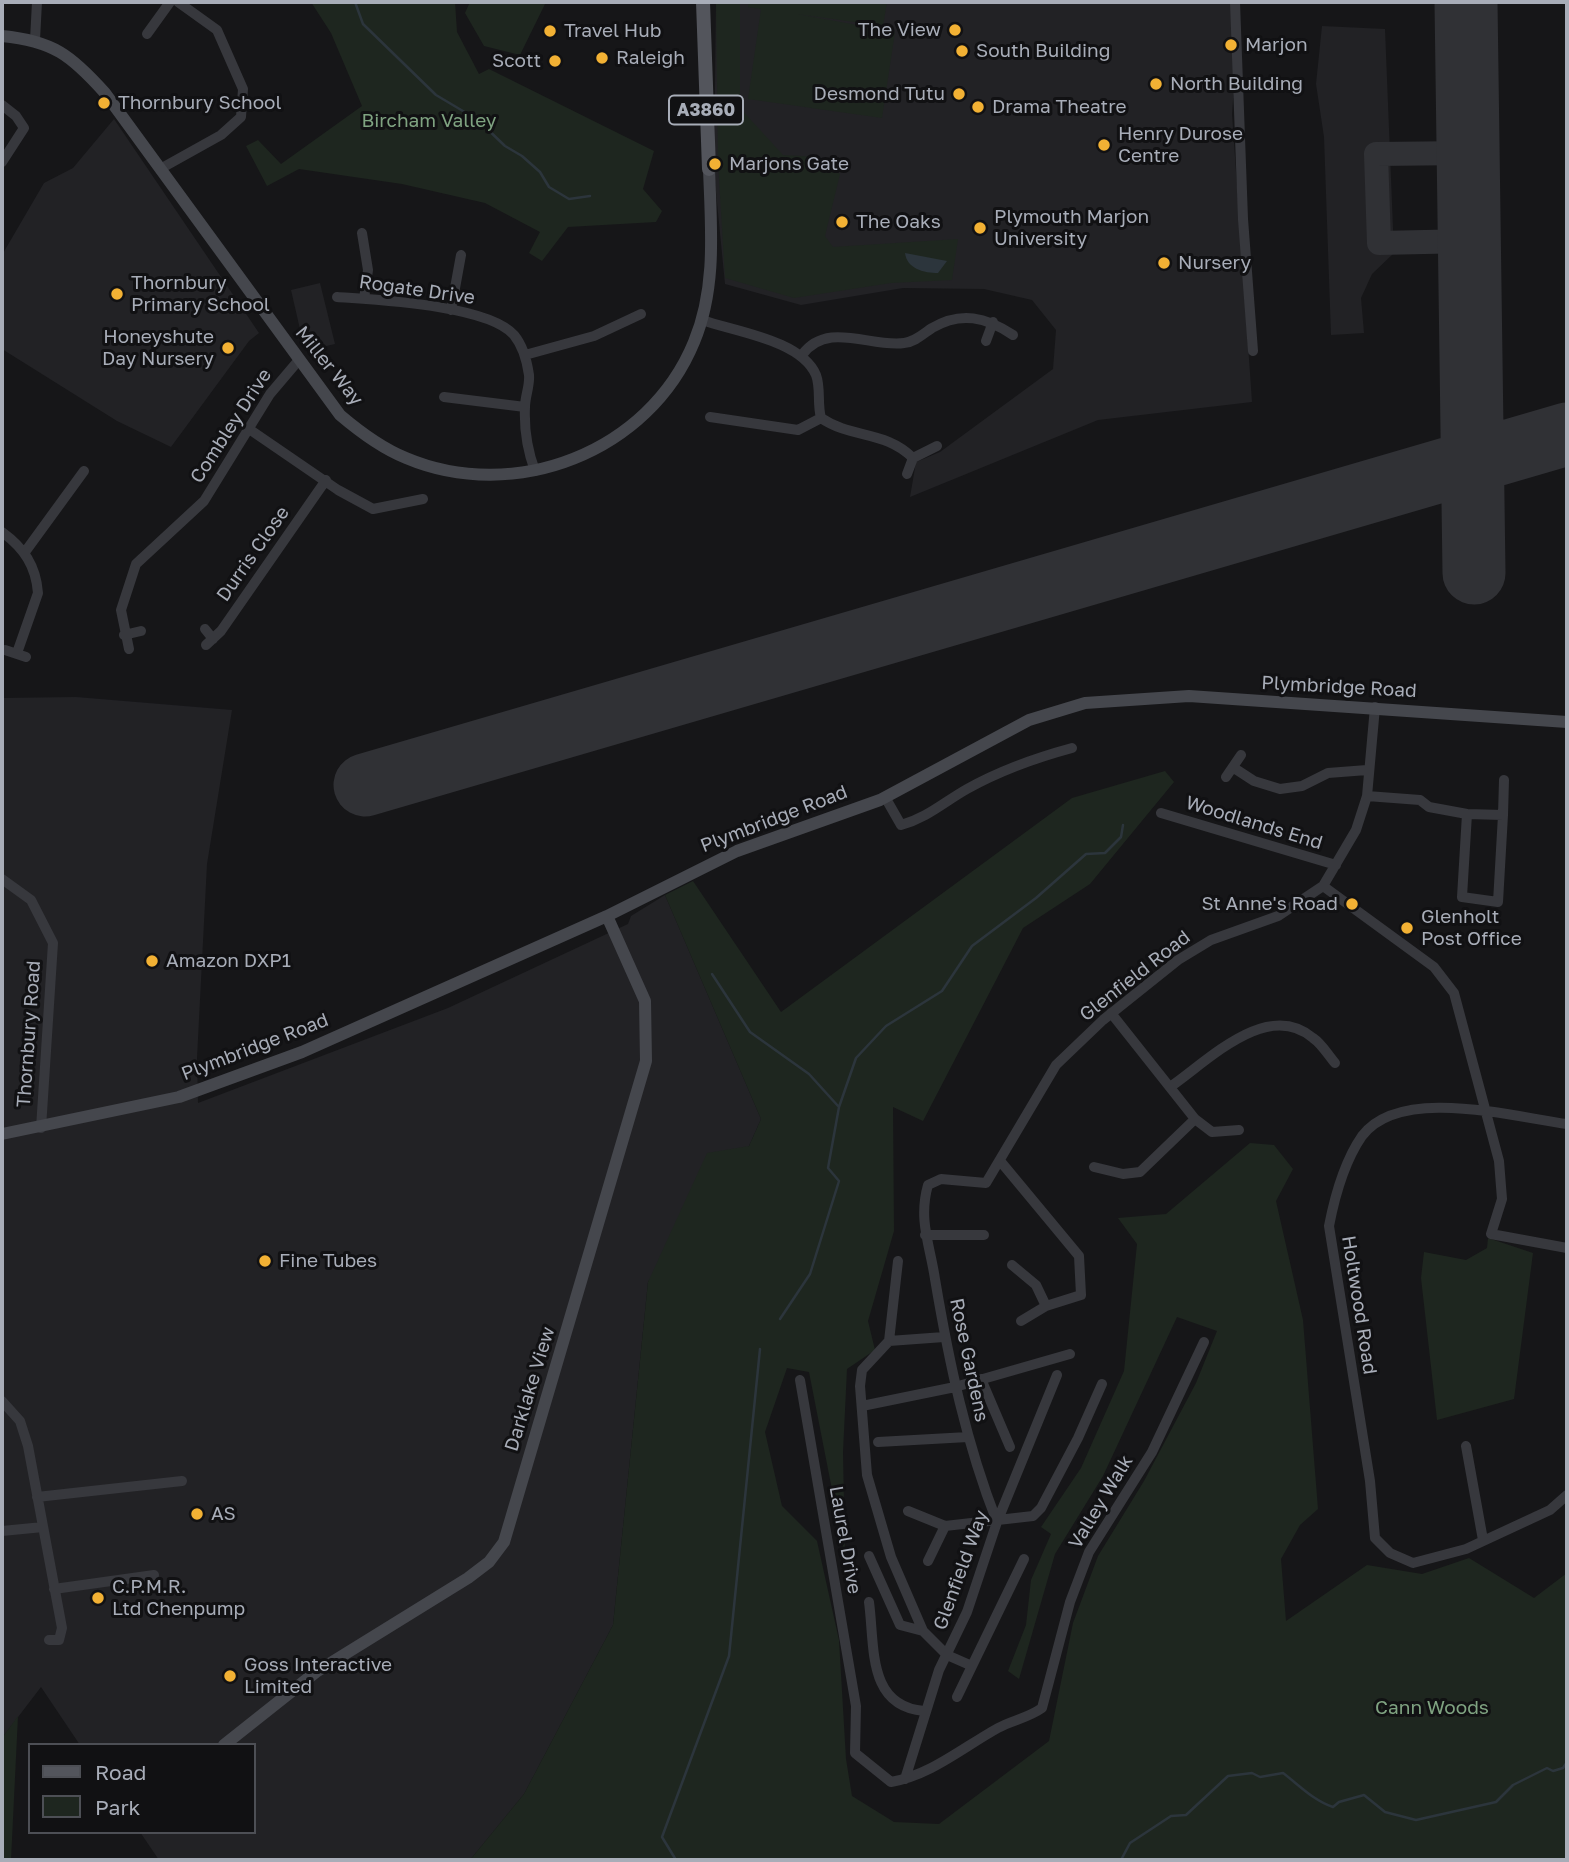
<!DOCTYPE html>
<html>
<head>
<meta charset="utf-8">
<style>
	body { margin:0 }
	#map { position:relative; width:1569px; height:1862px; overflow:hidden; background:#161618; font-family:"Golos Text",sans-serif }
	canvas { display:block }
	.frame { position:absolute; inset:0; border:4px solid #a8adb8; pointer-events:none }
	.legend { position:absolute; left:28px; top:1743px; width:228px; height:91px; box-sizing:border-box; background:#111113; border:2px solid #4d4f55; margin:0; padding:9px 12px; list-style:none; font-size:21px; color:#a8adb8 }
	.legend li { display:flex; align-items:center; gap:14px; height:35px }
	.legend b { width:35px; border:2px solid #4d4f55 }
</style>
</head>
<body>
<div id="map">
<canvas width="1569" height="1862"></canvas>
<div class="frame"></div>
<ul class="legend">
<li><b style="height:9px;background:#53555c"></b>Road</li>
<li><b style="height:19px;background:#1e261f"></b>Park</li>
</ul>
</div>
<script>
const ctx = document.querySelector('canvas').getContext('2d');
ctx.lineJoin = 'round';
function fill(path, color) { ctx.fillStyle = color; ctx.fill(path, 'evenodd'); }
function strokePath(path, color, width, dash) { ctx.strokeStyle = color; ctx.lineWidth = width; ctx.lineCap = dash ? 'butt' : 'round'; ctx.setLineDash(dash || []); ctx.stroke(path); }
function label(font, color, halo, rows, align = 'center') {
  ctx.font = font + ' "Golos Text",sans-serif'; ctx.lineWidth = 6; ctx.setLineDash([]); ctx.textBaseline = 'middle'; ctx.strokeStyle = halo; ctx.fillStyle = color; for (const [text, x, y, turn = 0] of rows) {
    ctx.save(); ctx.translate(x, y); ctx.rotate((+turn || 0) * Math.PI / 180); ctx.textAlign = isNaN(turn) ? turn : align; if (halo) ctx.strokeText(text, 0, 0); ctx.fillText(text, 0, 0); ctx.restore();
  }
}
const built = new Path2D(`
	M716 2H1240L1232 114 1252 402 1098 420 910 497 916 462 940 452 1053 369 1056 330 1032 300 984 289 903 288 801 305 725 284 714 172Z
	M1322 26 1385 29 1394 253 1372 274 1361 298 1364 333 1331 335 1324 137 1316 84Z
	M114 119 259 333 249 341 171 447 117 421 2 349V255L44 183 73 168Z
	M320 283 335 344 305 351 291 290Z
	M76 697 232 710 207 864 197 1058 198 1103 448 1008 628 924 631 916 665 895 761 1119 749 1146 648 1282 613 1625 524 1794 470 1860H159L140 1832H254V1745H80L41 1687 2 1738V698Z`);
const green = new Path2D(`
	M311 2H455L457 32 479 74 489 69 654 151 643 189 662 211 656 222 568 227 542 261 529 253 540 232 485 203 402 184 299 169 267 186 246 146 258 140 281 164 362 106 331 33Z
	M470 2H546L520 55 484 46 465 13Z
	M716 2H740V108L783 155 819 157 840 174 825 236 833 247 958 239 952 280 891 283 794 298 725 278 718 162Z
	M749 2H887L883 26 797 14 895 32 882 118 748 99 761 9 748 7Z
	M1165 771 1174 782 1090 884 1023 928 923 1121 893 1107 894 1231 868 1321 875 1350 847 1369 843 1452 845 1556 809 1372 787 1368 765 1432 782 1506 817 1541 839 1640 846 1759 852 1796 894 1822 939 1824 1049 1741 1073 1623 1098 1556 1144 1481 1196 1383 1217 1331 1177 1317 1103 1476 1055 1554 1019 1679 1008 1671 1026 1625 1031 1580 1051 1534 1041 1527 1081 1468 1124 1371 1137 1244 1118 1218 1166 1214 1250 1143 1274 1145 1293 1169 1276 1201 1303 1320 1318 1509 1300 1525 1281 1559 1286 1621 1367 1565 1422 1574 1469 1558 1534 1598 1567 1573V1860H470L524 1794 613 1625 648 1282 707 1153 749 1146 761 1119 665 895 693 881 781 1012 1072 798Z
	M1488 1238 1533 1253 1514 1399 1437 1420 1421 1278 1424 1252 1466 1260 1487 1248Z
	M18 1716 11 1860H2V1738Z`);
const water = new Path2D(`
	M905 253 947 261 938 273C924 273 907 269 905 253Z`);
const stream = new Path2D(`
	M355 2 363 24 436 95 478 120 505 146 522 156 540 172 549 187 569 199 590 196
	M712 974 750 1032 809 1074 838 1106
	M780 1319 810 1274 839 1181 828 1168 839 1107 856 1058 886 1026 942 991 972 946 1036 898 1086 854 1105 853 1121 837 1123 825
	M676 1860 662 1837 729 1656 760 1349
	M1121 1860 1130 1843 1171 1816 1186 1815 1228 1776 1252 1773 1260 1777 1283 1773C1299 1785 1314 1801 1333 1807L1339 1802 1364 1795 1385 1812 1416 1820 1496 1802 1513 1785 1547 1768 1553 1771 1563 1768 1567 1762`);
const taxiway = new Path2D(`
	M1469 153 1376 154 1379 243 1470 241`);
const runway = new Path2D(`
	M1466 2 1474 573
	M365 785 1567 434`);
const street = new Path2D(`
	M1235 2 1243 219 1253 351
	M147 34 170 2
	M35 40 37 2
	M2 105 16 116 24 128 2 162
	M160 169 221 135 241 117 243 89 217 30 178 2
	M362 233 368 270 364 299
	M337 297C377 300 488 305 514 335 523 346 527 361 529 375 530 386 525 396 525 407 524 428 528 452 535 471
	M451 310 461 255
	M702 320C736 332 801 340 816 375 821 388 817 404 821 418 852 439 885 430 913 458L937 446
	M986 341 993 322
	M525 355 594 336 641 314
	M802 355C827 320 871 348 904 343 915 342 923 334 932 328 961 311 986 317 1013 335
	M444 397 525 407
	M710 417 798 430 821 418
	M249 429 338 490 373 509 423 499
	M907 474 913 458
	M2 532C24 548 36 566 38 593L17 653
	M25 552 84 471
	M205 629 213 639
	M124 635 141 631
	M206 645 221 631 326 480
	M129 649 121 610 136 564 204 501 270 394 298 361
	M5 650 26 657
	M1234 768 1254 781 1280 789 1302 786 1328 773 1367 770
	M1226 777 1241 755
	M1367 796 1420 800 1429 807 1467 814 1503 815 1498 902 1462 897 1467 814
	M885 797 901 825C927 818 944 802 967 789 1001 770 1035 758 1072 748
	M1161 813 1336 865
	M1503 815 1504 780
	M2 879 31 900 53 943 41 1128
	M1323 886 1434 967 1454 993 1499 1161 1502 1199 1491 1234 1567 1248
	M1111 1013 1195 1119 1212 1132 1239 1130
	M1170 1087C1208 1061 1267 999 1313 1038 1322 1044 1328 1055 1335 1063
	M1567 1124C1514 1117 1400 1085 1362 1136 1344 1162 1335 1195 1329 1226L1370 1481 1375 1538 1390 1553 1413 1563 1466 1549 1550 1510 1567 1495
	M1001 1162 1079 1256 1081 1295 1046 1306 1021 1321
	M1094 1167 1123 1174 1140 1172 1195 1119
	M925 1235H984
	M1012 1265 1036 1285 1046 1306
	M944 1337 889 1341 862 1370 860 1386 867 1475 891 1557 923 1631 947 1655 972 1666 1024 1559
	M889 1341 898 1261
	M981 1379 1010 1447
	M800 1380 856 1706 855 1753 891 1782C931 1775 962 1748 998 1728 1013 1720 1028 1718 1042 1708L1070 1602 1089 1552 1152 1452 1204 1342
	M2 1401 20 1421 28 1446 62 1628 59 1640H49
	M862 1406 955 1387 1070 1354
	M878 1442 968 1437
	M1466 1446 1483 1540
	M37 1497 182 1481
	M908 1511 945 1526
	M997 1522C966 1443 949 1362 935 1279 930 1245 918 1220 928 1185L941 1179 986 1183 1056 1065 1103 1020 1178 960 1211 940 1278 916 1323 886 1356 830 1367 796 1375 707
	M2 1531 43 1527
	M869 1556 900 1625 923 1631
	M928 1561 945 1526 1033 1516 1041 1508 1078 1438 1102 1384
	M54 1589 154 1575
	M869 1602C875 1647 867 1706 924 1711
	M957 1697 972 1666
	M905 1779 939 1670 967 1612 997 1522 1057 1375`);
const secondary = new Path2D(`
	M2 36C53 41 71 55 105 93L340 415C360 432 381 448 406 458 515 504 649 452 694 342 717 287 711 227 709 169
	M2 1134 179 1097 302 1052 607 916 737 851 880 800 1029 720 1085 703 1189 696 1567 722
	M224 1745 316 1672 468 1578 489 1562 504 1542 646 1061 645 1001 607 916`);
const primary = new Path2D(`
	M703 2 709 169`);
const markers = [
	[955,30,7,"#f2b134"],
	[550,31,7,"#f2b134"],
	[1231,45,7,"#f2b134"],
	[962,51,7,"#f2b134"],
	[602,58,7,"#f2b134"],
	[555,61,7,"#f2b134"],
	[1156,84,7,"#f2b134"],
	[959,94,7,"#f2b134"],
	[104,103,7,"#f2b134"],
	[978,107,7,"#f2b134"],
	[1104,145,7,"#f2b134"],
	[715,164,7,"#f2b134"],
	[842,222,7,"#f2b134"],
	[980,228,7,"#f2b134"],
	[1164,263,7,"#f2b134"],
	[117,294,7,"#f2b134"],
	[228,348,7,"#f2b134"],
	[1352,904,7,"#f2b134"],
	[1407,928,7,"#f2b134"],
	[152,961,7,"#f2b134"],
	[265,1261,7,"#f2b134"],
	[197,1514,7,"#f2b134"],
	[98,1598,7,"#f2b134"],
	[230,1676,7,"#f2b134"]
];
const shields = [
	[706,110,74]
];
const shieldNames = [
	["A3860",706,110]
];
const poiNames = [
	["The View",941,30,"right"],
	["Travel Hub",564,31],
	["Marjon",1245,45],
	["South Building",976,51],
	["Raleigh",616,58],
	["Scott",541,61,"right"],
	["North Building",1170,84],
	["Desmond Tutu",945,94,"right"],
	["Thornbury School",118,103],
	["Drama Theatre",992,107],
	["Henry Durose",1118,134],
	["Centre",1118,156],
	["Marjons Gate",729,164],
	["Plymouth Marjon",994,217],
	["University",994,239],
	["The Oaks",856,222],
	["Nursery",1178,263],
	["Thornbury",131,283],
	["Primary School",131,305],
	["Honeyshute",214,337,"right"],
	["Day Nursery",214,359,"right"],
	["St Anne's Road",1338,904,"right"],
	["Glenholt",1421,917],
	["Post Office",1421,939],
	["Amazon DXP1",166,961],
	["Fine Tubes",279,1261],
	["AS",211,1514],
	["C.P.M.R.",112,1587],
	["Ltd Chenpump",112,1609],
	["Goss Interactive",244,1665],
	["Limited",244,1687]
];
const parkNames = [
	["Bircham Valley",429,121],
	["Cann Woods",1432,1708]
];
const streetNames = [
	["Rogate Drive",417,290,8],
	["Miller Way",329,366,51],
	["Combley Drive",231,426,-57],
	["Durris Close",253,554,-55],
	["Plymbridge Road",1339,687,3],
	["Plymbridge Road",774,819,-21],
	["Woodlands End",1254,823,17],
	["Glenfield Road",1135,976,-38],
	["Thornbury Road",29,1034,-86],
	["Plymbridge Road",255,1047,-21],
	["Holtwood Road",1359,1305,81],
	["Rose Gardens",969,1360,78],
	["Darklake View",530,1389,-73],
	["Valley Walk",1101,1502,-59],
	["Laurel Drive",845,1540,80],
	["Glenfield Way",961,1570,-70]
];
fill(built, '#222225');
fill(green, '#1e261f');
fill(water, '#2c353c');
strokePath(stream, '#2c353c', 2.5);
strokePath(taxiway, '#303135', 24);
strokePath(runway, '#303135', 63);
strokePath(street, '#37383d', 10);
strokePath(secondary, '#45474d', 12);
strokePath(primary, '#53555c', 14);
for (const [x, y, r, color] of markers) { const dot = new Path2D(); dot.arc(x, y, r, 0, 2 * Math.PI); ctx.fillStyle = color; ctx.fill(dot); strokePath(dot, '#111113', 2.5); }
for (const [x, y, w] of shields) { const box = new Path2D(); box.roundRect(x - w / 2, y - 14.5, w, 29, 5); ctx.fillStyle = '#111113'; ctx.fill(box); strokePath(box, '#a8adb8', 2); }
label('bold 18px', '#a8adb8', null, shieldNames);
label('19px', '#a8adb8', '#111113', poiNames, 'left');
label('19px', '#7fa381', '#111113', parkNames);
label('19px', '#a8adb8', '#111113', streetNames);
</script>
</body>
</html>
